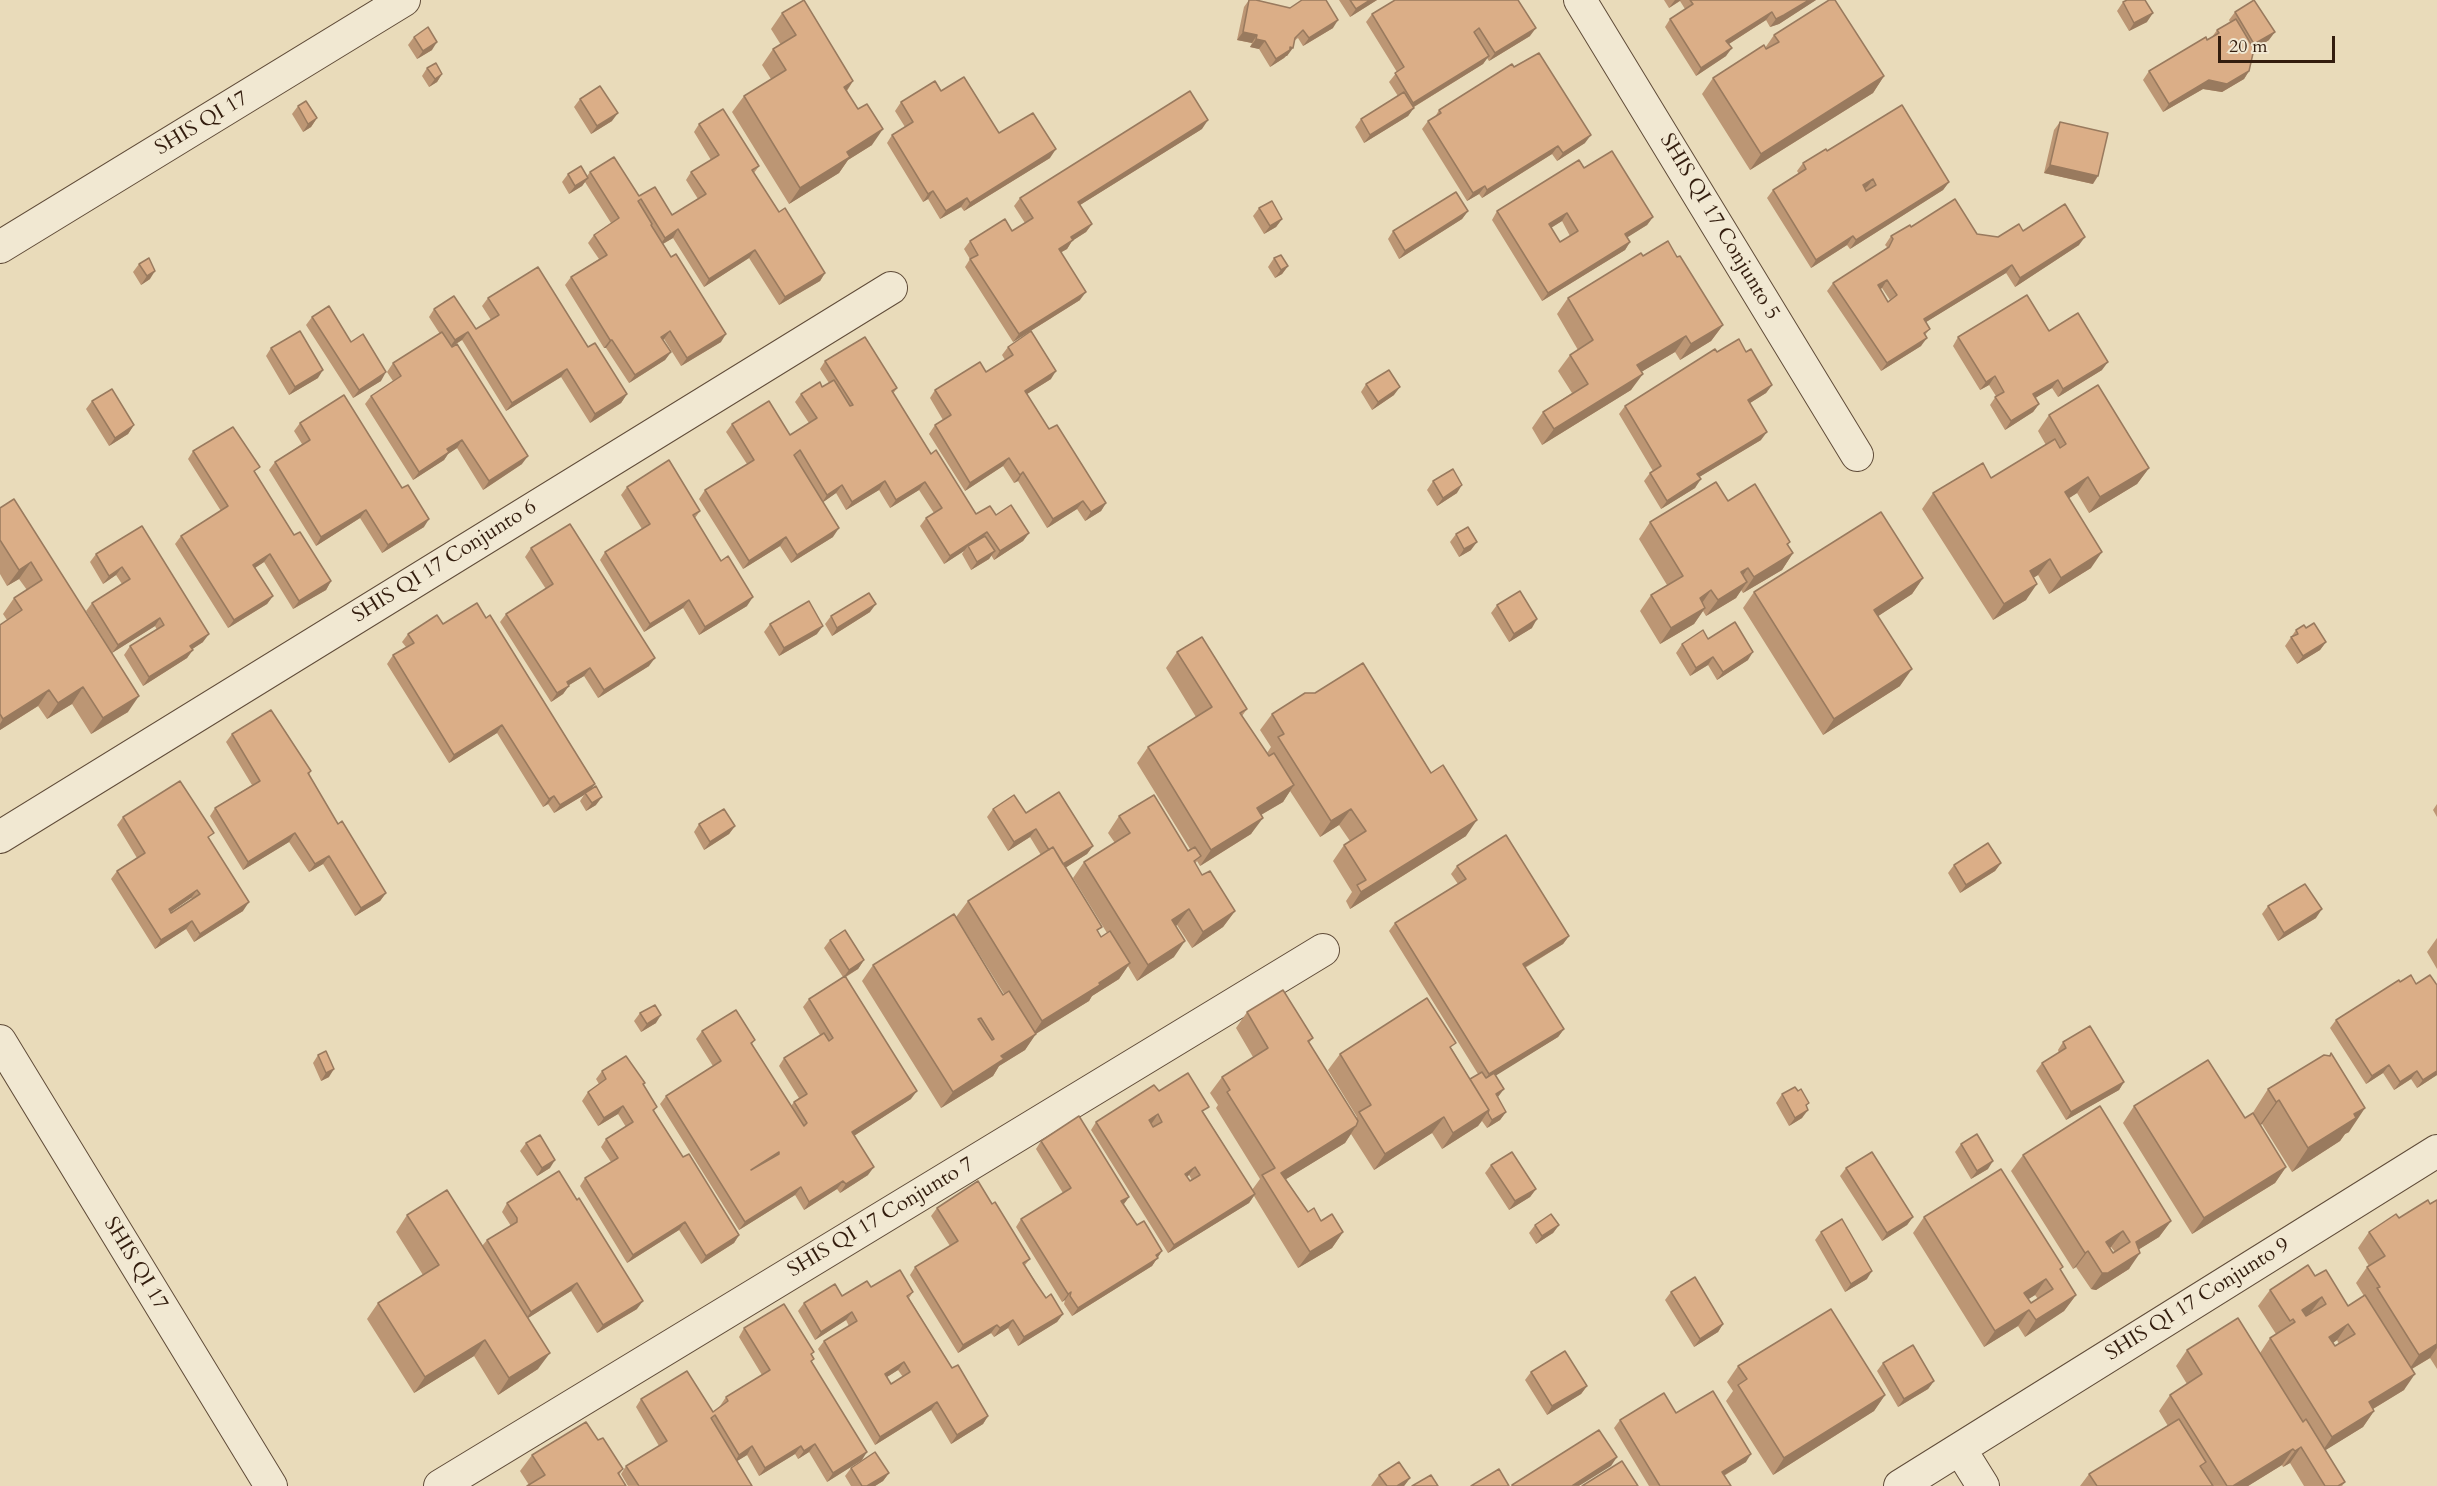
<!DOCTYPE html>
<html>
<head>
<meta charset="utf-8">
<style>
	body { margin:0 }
	#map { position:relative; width:2437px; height:1486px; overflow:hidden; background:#e9dbba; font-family:Cardo,serif }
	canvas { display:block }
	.scale { position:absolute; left:2218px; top:36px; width:117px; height:27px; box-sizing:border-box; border:3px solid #331d0e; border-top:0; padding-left:8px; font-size:18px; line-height:21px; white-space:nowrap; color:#331d0e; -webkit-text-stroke:4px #f1e8d2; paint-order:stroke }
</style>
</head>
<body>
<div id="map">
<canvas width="2437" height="1486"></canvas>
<div class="scale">20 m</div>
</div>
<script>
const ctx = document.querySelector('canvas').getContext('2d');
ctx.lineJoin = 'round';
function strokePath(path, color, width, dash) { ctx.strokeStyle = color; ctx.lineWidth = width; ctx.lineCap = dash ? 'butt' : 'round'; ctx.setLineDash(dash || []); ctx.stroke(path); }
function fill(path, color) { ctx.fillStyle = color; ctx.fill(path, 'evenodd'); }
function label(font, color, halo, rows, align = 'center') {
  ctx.font = font + ' Cardo,serif'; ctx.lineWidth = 4.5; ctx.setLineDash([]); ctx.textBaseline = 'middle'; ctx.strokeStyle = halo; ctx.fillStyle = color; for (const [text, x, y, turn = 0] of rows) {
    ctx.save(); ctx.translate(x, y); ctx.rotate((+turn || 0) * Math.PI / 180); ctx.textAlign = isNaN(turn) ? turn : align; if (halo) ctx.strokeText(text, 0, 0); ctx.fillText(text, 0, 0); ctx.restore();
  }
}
const minor = new Path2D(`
	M1580 0 1857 455
	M0 247 404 0
	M0 837 891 288
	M0 1041 271 1486
	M1960 1449 1983 1486
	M440 1486 1323 950
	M1900 1486 2437 1151`);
const wall = new Path2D(`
	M1249 0H1256L1333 28 1303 46 1298 38 1294 41 1287 56H1286L1284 58 1270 67 1259 49 1250 47 1252 43 1237 40 1244 7Z
	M1339 0H1377L1350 17Z
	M1395 0 1530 36 1489 61 1487 58 1483 64 1414 107 1408 116 1364 143 1355 127 1361 119 1398 96 1389 82 1397 72 1366 22 1372 14Z
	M1664 0H1816L1779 24 1770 27 1766 20 1729 44 1726 56 1696 76 1665 27 1670 19 1685 9 1680 1 1669 8Z
	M2123 2 2147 22 2129 31 2117 11Z
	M2235 12 2269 40 2254 49 2249 71 2244 79 2222 92 2203 89 2163 112 2143 80 2149 71 2212 37 2217 30 2230 22 2229 20Z
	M782 13 853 81 847 91 872 145 848 160 839 173 789 204 732 112 744 96 771 79 762 65 773 49 781 45 771 29Z
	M1774 35 1884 76 1873 93 1750 170 1702 94 1713 78 1765 48Z
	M414 37 432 50 417 59 408 45Z
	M1514 67 1585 143 1557 161 1552 154 1482 198 1479 194 1467 201 1422 129 1428 121 1435 117 1439 110Z
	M427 68 442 74 437 82 429 87 422 76Z
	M941 91 999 133 1050 158 964 211 961 207 940 219 928 199 923 202 887 143 892 135 905 127 895 111 901 102Z
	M580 99 612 121 591 134 574 107Z
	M298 106 317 118 311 127 303 132 292 114Z
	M2060 122 2093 184 2044 173 2054 130Z
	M699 124 759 166 754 173 779 212 825 273 820 281 779 305 749 258 704 287 673 238 663 244 721 342 681 366 664 339 663 340 671 352 665 360 629 383 606 348H604L565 285 571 277 599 259 588 243 594 235 611 223 585 182 582 186 569 194 562 182 568 174 587 176 590 172 639 196 672 215 698 199 686 180 691 172 711 160 694 132Z
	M1202 129 1080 205 1092 224 1086 232 1072 241 1067 249 1061 252 1080 300 1013 342 965 267 970 259 964 249 970 241 1012 231 1025 223 1014 206 1020 198Z
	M1827 151 1949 182 1943 190 1850 249 1847 245 1811 268 1767 198 1773 190 1799 174 1797 171 1803 163Z
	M1584 168 1653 217 1647 225 1627 237 1630 242 1625 250 1542 301 1492 220 1497 211ZM1562 221 1570 236 1560 242 1551 228Z
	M1259 208 1282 219 1276 227 1264 234 1253 216Z
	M1468 211 1462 219 1399 259 1388 239 1393 231Z
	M1911 227 1998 237 2023 231 2079 245 2015 287 2006 273 1926 322 1930 329 1925 335 1921 346 1881 371 1827 291 1833 283 1886 249 1887 247 1885 245 1891 236ZM1882 288 1890 300 1888 302 1880 289Z
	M1643 256 1677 257 1723 325 1711 341 1680 360 1675 352 1641 372 1631 390 1542 445 1532 428 1543 412 1572 393 1558 371 1570 355 1578 350 1557 314 1568 298Z
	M1274 258 1288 266 1282 274 1275 278 1268 267Z
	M139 264 150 279 141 285 133 272Z
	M488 298 588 347 627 394 621 403 590 423 561 377 506 411 462 340 453 346 522 464 483 490 457 448 448 454 444 460 413 480 365 404 371 396 393 381 387 372 393 363 440 334 429 317 434 309 476 329 491 320 482 306Z
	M312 317 351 342 381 381 353 398 306 325Z
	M2049 331 2102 370 2058 397 2052 388 2035 398 2039 404 2033 412 2005 430 1990 405 1996 396 1989 385 1980 390 1953 346 1958 337Z
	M1008 347 1051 379 1027 394 1049 429 1106 503 1101 511 1085 521 1077 509 1047 528 1018 481 1014 483 1003 466 965 491 929 434 935 425 943 420 930 398 935 390 986 372 1005 360 1002 355Z
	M271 348 318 378 289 395 266 356Z
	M1717 352H1746L1772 385 1766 393 1750 403 1761 440 1699 477 1695 488 1661 509 1644 481 1650 473 1653 471 1619 414 1625 406Z
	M825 361 897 388 893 394 931 454 976 514 996 515 1029 533 1023 541 994 560 991 555 989 559 971 570 962 554 964 551 944 564 920 526 926 518 934 513 919 490 890 508 879 490 846 510 836 493 823 502 833 537 791 563 780 546 743 569 699 499 705 490 747 464 726 432 732 424 790 435 809 423 795 402 801 394 822 387 829 383 820 369Z
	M1366 384 1394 395 1372 410 1361 392Z
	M92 401 134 425 128 434 109 446 86 409Z
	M2049 415 2149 468 2137 484 2089 513 2077 493 2069 498 2091 568 2049 594 2038 575 2033 578 2026 600 1993 620 1922 509 1933 493 1991 478 2046 445 2038 431Z
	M300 423 402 488 424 527 382 553 360 518 316 546 269 470 275 462 302 444 294 431Z
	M193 451 255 473 294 535 331 581 326 590 293 609 264 562 255 568 273 596 267 604 228 628 175 544 181 536 221 511 188 459Z
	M1433 481 1457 493 1437 506 1427 490Z
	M627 487 700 511 695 518 747 606 699 635 683 608 644 632 600 560 605 552 642 529 621 495Z
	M1728 501 1790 542 1788 545 1793 553 1782 570 1743 593 1741 590 1736 598 1706 616 1703 611 1694 624 1660 644 1640 611 1651 595 1667 585 1639 539 1650 522Z
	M0 508 128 712 91 734 72 704 47 719 38 706 0 730V625L7 620 3 614 14 598 27 590 19 579 7 586 0 574Z
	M142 526 203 642 192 649 187 658 143 686 124 655 130 646 157 630 155 626 112 653 86 611 92 603 122 584 116 575 103 584 90 562 96 554Z
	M1456 534 1471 550 1459 557 1450 542Z
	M531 548 649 666 598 698 584 676 569 685 563 694 551 702 500 622 506 614 546 589 525 557Z
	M1922 576 1923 578 1912 594 1878 616 1900 686 1823 735 1743 608 1754 592Z
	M1497 605 1532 628 1509 642 1491 613Z
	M870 612 832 636 825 624 831 616Z
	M443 624 591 790 596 805 586 811 580 801 584 795 554 813 548 804 543 807 497 733 449 763 387 664 393 655 406 647 402 642 408 634Z
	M770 624 817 634 779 656 764 632Z
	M2306 628 2326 642 2320 650 2297 664 2285 646 2296 630Z
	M1708 639 1748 660 1717 680 1708 665 1690 676 1676 653 1682 644Z
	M1177 652 1247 709 1242 716 1267 753 1271 747 1260 730 1272 714 1466 836 1350 909 1346 901 1352 892 1333 861 1344 845 1350 841 1339 825 1320 837 1290 791 1283 802 1261 815 1251 834 1200 866 1197 861 1195 864 1202 875 1235 911 1223 927 1192 948 1177 925 1176 926 1174 957 1137 981 1128 966 1119 979 1092 996 1089 1001 1036 1033 1025 1050 999 1066 993 1076 941 1108 862 981 873 965 1003 995 1004 994 956 917 968 901 1041 855 1030 837 1008 851 987 817 993 809 1026 813 1093 846 1087 854 1065 868 1101 937 1107 933 1073 878 1084 862 1115 843 1108 833 1119 816 1188 851 1190 849 1137 763 1148 747 1196 717 1166 668Z
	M232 734 311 771 309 775 338 824 386 893 380 901 355 916 323 864 309 872 289 842 243 870 210 816 215 808 252 785 226 742Z
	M2437 804V817L2433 810Z
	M123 817 210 840 243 911 194 942 186 929 155 949 111 879 117 871 137 858 117 825ZM191 898 192 899 171 913V912Z
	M699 824 735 826 729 834 704 850 694 832Z
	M2001 863 1995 871 1960 893 1948 873 1954 865Z
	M1457 866 1569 936 1563 944 1525 968 1564 1029 1558 1037 1495 1075 1498 1097 1506 1112 1500 1120 1487 1128 1482 1121 1478 1126 1442 1149 1432 1133 1374 1170 1351 1134 1345 1143 1286 1179 1308 1212 1321 1221 1343 1232 1332 1248 1298 1268 1254 1196 1249 1203 1168 1253 1091 1130 1096 1122 1159 1091 1204 1113 1252 1190 1260 1179 1216 1108 1218 1105 1210 1093 1222 1077 1253 1057 1236 1028 1247 1012 1313 1038 1309 1043 1356 1118 1357 1117 1328 1070 1340 1054 1452 1049 1470 1079 1478 1074 1389 931 1395 923 1458 884 1451 874ZM1189 1175 1192 1180 1190 1181 1187 1177Z
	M2268 906 2316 918 2278 941 2262 914Z
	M2437 938V969L2427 952Z
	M830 940 864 960 858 969 846 977 911 1099 854 1136 868 1175 840 1193 837 1189 804 1210 795 1195 739 1230 660 1104 666 1096 713 1066 696 1039 702 1031 755 1040 752 1044 791 1106 794 1102 799 1098 779 1066 784 1058 820 1035 803 1007 809 999 843 977 824 948Z
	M2400 982 2437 985V1075L2417 1088 2411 1079 2394 1090 2383 1073 2366 1084 2330 1028 2336 1020Z
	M640 1013 656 1023 641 1032 634 1021Z
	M2063 1042 2124 1082 2119 1090 2066 1120 2036 1071 2042 1063 2059 1053 2058 1050Z
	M2331 1053 2349 1132 2345 1134 2340 1141 2292 1172 2262 1124 2260 1125 2286 1167 2275 1183 2192 1234 2123 1123 2134 1106 2245 1118 2252 1114 2268 1089 2329 1056Z
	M318 1055 329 1077 321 1081 313 1063Z
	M602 1071 645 1083 643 1085 657 1107 654 1111 683 1157 739 1235 734 1243 701 1264 679 1230 627 1263 580 1186 585 1178 611 1162 601 1147 606 1139 626 1127 618 1114 598 1126 582 1101 588 1092 599 1084 596 1079Z
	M1798 1091 1809 1103 1806 1106 1802 1118 1789 1126 1776 1103 1782 1094Z
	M1041 1141 1129 1197 1124 1204 1137 1225 1162 1251 1152 1266 1072 1316 1064 1304 1065 1300 1062 1302 1016 1227 1021 1219 1063 1193 1036 1149Z
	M526 1143 550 1168 537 1176 520 1151Z
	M1961 1144 1988 1169 1971 1179 1955 1152Z
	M2023 1155 2171 1221 2159 1237 2139 1249 2129 1269 2096 1290 2091 1289 2076 1267 2073 1269 2011 1171ZM2111 1247 2115 1252 2113 1253 2110 1248Z
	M1491 1165 1536 1189 1530 1197 1509 1210 1485 1173Z
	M1846 1168 1913 1217 1907 1225 1882 1241 1840 1176Z
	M2437 1200V1369L2430 1358 2412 1369 2404 1390 2373 1409 2374 1411 2363 1427 2325 1450 2345 1482 2342 1486H2304L2290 1463 2283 1467 2282 1465 2248 1486H2080L2089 1474 2168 1426 2159 1411 2170 1395 2187 1384 2176 1366 2187 1350 2260 1353 2270 1338 2276 1334 2258 1306 2270 1290 2315 1276 2348 1306 2364 1296 2356 1283 2367 1267 2369 1266 2358 1248 2369 1232ZM2337 1340 2339 1344 2335 1346 2333 1343Z
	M507 1203 637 1309 597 1333 571 1291 528 1318 538 1369 498 1395 474 1356 414 1393 367 1319 378 1303 423 1275 396 1232 407 1215 482 1246 487 1240 511 1226 502 1212Z
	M992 1204 1030 1259 1025 1265 1046 1298 1063 1314 1057 1322 1018 1346 1008 1328 994 1337 991 1333 958 1353 910 1275 915 1267 950 1246 931 1216 937 1208Z
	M1924 1217 2063 1267 2060 1270 2076 1295 2064 1311 2025 1337 2018 1326 1984 1347 1913 1233ZM2035 1295 2038 1299 2031 1303 2028 1299Z
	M1535 1225H1559L1553 1233 1536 1244 1529 1233Z
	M1821 1232 1867 1279 1845 1292 1815 1240Z
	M871 1287 913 1292 909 1298 952 1368 988 1416 983 1424 951 1444 931 1410 875 1445 818 1349 824 1341 849 1326 846 1320 815 1340 798 1311 804 1303 842 1296ZM898 1370 903 1377 891 1384 887 1377Z
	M1671 1292 1723 1324 1718 1332 1694 1347 1665 1300Z
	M744 1328 812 1355 814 1359 811 1362 862 1460 827 1482 809 1452 798 1459 795 1454 759 1476 747 1455 737 1461 752 1486H628L621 1474 626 1466 659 1446 636 1407 641 1399 713 1412 720 1406 726 1397 762 1375 739 1337Z
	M1883 1363 1934 1381 1928 1389 1898 1407 1877 1371Z
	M1738 1366 1885 1395 1874 1411 1773 1475 1726 1401 1733 1391 1727 1382Z
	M1531 1372 1587 1386 1581 1394 1547 1415 1525 1380Z
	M1676 1413 1746 1462 1724 1476 1731 1486H1649L1614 1428 1620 1420Z
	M598 1440 623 1469 619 1475 529 1485 520 1471 532 1455Z
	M851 1468 889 1473 883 1481 875 1486H851L845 1476Z
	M1379 1475 1410 1478 1404 1486H1371Z`);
const shadedWall = new Path2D(`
	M1370 0H1377L1350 17 1356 9Z
	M1675 0H1681L1669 8Z
	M1809 0H1816L1779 24 1770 27 1776 19Z
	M1772 12 1766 20 1721 49 1726 41Z
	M2153 13 2147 22 2129 31 2134 23Z
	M1338 20 1333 28 1303 46 1309 38Z
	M1536 28 1530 36 1489 61 1495 53Z
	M1243 32 1257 35 1252 43 1237 40Z
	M2275 32 2269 40 2249 53 2254 44Z
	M1256 39 1265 41 1259 49 1250 47Z
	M437 42 432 50 417 59 423 51Z
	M1290 47 1293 48 1287 56H1286L1284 58 1270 67 1276 59Z
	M1732 48 1726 56 1696 76 1701 68Z
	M1489 56 1483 64 1407 111 1413 103Z
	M2249 71 2244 79 2222 92 2203 89 2163 112 2169 104 2209 80Z
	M442 74 437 82 429 87 435 79Z
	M1884 76 1873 93 1750 170 1761 154Z
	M853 81 842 97 844 87Z
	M1414 108 1408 116 1364 143 1370 135Z
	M618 113 612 121 591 134 597 126Z
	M317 118 311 127 303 132 308 124Z
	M1208 120 1202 129 1072 210 1078 202Z
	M883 129 872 145 848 160 839 173 789 204 800 188 847 152Z
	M1591 135 1585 143 1557 161 1563 153Z
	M1558 146 1552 154 1482 198 1487 190Z
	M1056 149 1050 158 964 211 970 203Z
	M2050 165 2098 176 2093 184 2044 173Z
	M588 178 582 186 569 194 575 186Z
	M1873 179 1867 187 1857 193 1863 185Z
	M1949 182 1943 190 1850 249 1856 240Z
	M1485 186 1479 194 1467 201 1473 193Z
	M933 191 928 199 923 202 928 194Z
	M967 198 961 207 940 219 946 211Z
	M1468 211 1462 219 1399 259 1405 251Z
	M1567 213 1562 221 1544 232 1549 224Z
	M1653 217 1647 225 1620 242 1625 234Z
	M1282 219 1276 227 1264 234 1270 226Z
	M1092 224 1086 232 1072 241 1067 249 1053 257 1059 249 1071 237Z
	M678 229 673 238 659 246 665 238Z
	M1853 236 1847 245 1811 268 1816 260Z
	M2085 237 2079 245 2015 287 2020 278Z
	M1630 242 1625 250 1542 301 1548 293Z
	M755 250 749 258 704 287 709 279Z
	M2012 265 2006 273 1918 327 1924 319Z
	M1288 266 1282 274 1275 278 1281 270Z
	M155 271 150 279 141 285 147 276Z
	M825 273 820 281 779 305 785 297Z
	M1887 280 1882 288 1872 294 1878 285Z
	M1086 292 1080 300 1013 342 1019 334Z
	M1723 325 1711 341 1680 360 1691 344Z
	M670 331 664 339 655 345 661 337Z
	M468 332 462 340 449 348 455 340Z
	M726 334 721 342 681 366 687 358Z
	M1686 336 1675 352 1626 381 1637 365Z
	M1927 338 1921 346 1881 371 1887 363Z
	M610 340H612L606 348H604Z
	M671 352 665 360 629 383 635 375Z
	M2108 362 2102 370 2058 397 2063 389Z
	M567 369 561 377 506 411 512 403Z
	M323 370 318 378 289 395 295 387Z
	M1056 371 1051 379 1019 399 1025 391Z
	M386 372 381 381 353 398 359 390Z
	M1643 374 1631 390 1542 445 1554 429Z
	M1995 376 1989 385 1980 390 1986 382Z
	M2058 380 2052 388 2027 403 2033 394Z
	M1772 385 1766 393 1742 408 1748 400Z
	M1400 387 1394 395 1372 410 1378 402Z
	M627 394 621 403 590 423 595 414Z
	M2039 404 2033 412 2005 430 2011 421Z
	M134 425 128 434 109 446 115 438Z
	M1767 432 1761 440 1691 482 1697 474Z
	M462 440 457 448 448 454 444 460 413 480 419 472 447 449Z
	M528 456 522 464 483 490 489 481Z
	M1009 458 1003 466 965 491 970 483Z
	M2149 468 2137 484 2089 513 2100 497Z
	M1023 472 1018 481 1014 483 1020 475Z
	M2088 477 2077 493 2054 508 2065 492Z
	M1701 479 1695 488 1661 509 1667 501Z
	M885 481 879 490 846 510 852 502Z
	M925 482 919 490 890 508 896 500Z
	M842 485 836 493 822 503 827 495Z
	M1462 485 1457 493 1437 506 1443 498Z
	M1083 501 1077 509 1047 528 1053 519Z
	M1106 503 1101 511 1085 521 1091 512Z
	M366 510 360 518 316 546 321 537Z
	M429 519 424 527 382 553 388 545Z
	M839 528 833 537 791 563 797 555Z
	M987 532 981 540 968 546 964 551 944 564 950 556Z
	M1029 533 1023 541 994 560 1000 551Z
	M786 537 780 546 743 569 749 561Z
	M1477 542 1471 550 1459 557 1464 549Z
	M995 551 989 559 971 570 977 562Z
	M2102 552 2091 568 2049 594 2061 578Z
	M1793 553 1782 570 1743 593 1754 577Z
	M270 554 264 562 247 573 253 565Z
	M2050 559 2038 575 2018 587 2030 571Z
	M31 562 19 579 7 586 19 570Z
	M122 567 116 575 103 584 109 576Z
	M1748 568 1737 584 1741 572Z
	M1923 578 1912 594 1863 626 1874 610Z
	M331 581 326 590 293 609 299 601Z
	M1747 582 1736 598 1706 616 1718 600Z
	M2037 584 2026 600 1993 620 2004 604Z
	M1711 590 1700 606V598Z
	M273 596 267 604 228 628 234 620Z
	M753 597 747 606 699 635 705 627Z
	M689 600 683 608 644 632 650 624Z
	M876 604 870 612 832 636 837 628Z
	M1705 608 1694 624 1660 644 1671 628Z
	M160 618 155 626 112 653 118 645Z
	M1537 619 1532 628 1509 642 1514 634Z
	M823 626 817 634 779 656 784 648Z
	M209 634 203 642 185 654 190 646Z
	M2326 642 2320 650 2297 664 2303 656Z
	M193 650 187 658 143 686 149 677Z
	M1753 652 1748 660 1717 680 1723 672Z
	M1713 657 1708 665 1690 676 1696 668Z
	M655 658 649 666 598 698 604 690Z
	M590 668 584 676 561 690 567 682Z
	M1912 669 1900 686 1823 735 1834 719Z
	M569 686 563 694 551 702 557 693Z
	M83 687 72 704 47 719 58 703Z
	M49 690 38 706 0 730V724L3 719Z
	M139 696 128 712 91 734 103 718Z
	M502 725 497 733 449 763 454 755Z
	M595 784 589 792 585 793 584 795 554 813 560 805Z
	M1294 785 1283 802 1245 824 1257 808Z
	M554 796 548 804 543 807 549 799Z
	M602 797 596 805 586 811 592 803Z
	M1351 809 1339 825 1320 837 1331 821Z
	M1263 818 1251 834 1200 866 1211 850Z
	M1477 820 1466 836 1350 909 1361 892Z
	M735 826 729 834 704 850 710 842Z
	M1036 829 1030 837 1008 851 1014 842Z
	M295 833 289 842 243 870 248 862Z
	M1093 846 1087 854 1054 875 1059 867Z
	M329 856 323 864 309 872 315 864Z
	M2001 863 1995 871 1960 893 1966 885Z
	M197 890 191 898 163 917 169 909Z
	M386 893 380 901 355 916 361 908Z
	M249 902 243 911 194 942 200 934Z
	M1189 909 1177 925 1160 936 1172 920Z
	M2322 909 2316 918 2278 941 2284 933Z
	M1235 911 1223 927 1192 948 1203 932Z
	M192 921 186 929 155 949 161 940Z
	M1569 936 1563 944 1517 972 1523 964Z
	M1185 941 1174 957 1137 981 1148 965Z
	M864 960 858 969 843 978 849 970Z
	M1130 963 1119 979 1092 996 1089 1001 1031 1037 1042 1021 1099 983Z
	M661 1015 656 1023 641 1032 647 1024Z
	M1564 1029 1558 1037 1484 1083 1489 1074Z
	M1036 1034 1025 1050 999 1066 993 1076 941 1108 953 1092 1001 1056Z
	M2389 1065 2383 1073 2366 1084 2372 1076Z
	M334 1069 329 1077 321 1081 326 1073Z
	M2417 1071 2411 1079 2394 1090 2400 1082Z
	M2437 1071V1075L2417 1088 2423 1080Z
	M2124 1082 2119 1090 2066 1120 2071 1112Z
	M1504 1089 1498 1097 1490 1102 1496 1094Z
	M917 1091 911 1099 846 1141 852 1132Z
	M2279 1100 2262 1124 2259 1126 2276 1102Z
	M623 1106 618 1114 598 1126 604 1118Z
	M2365 1108 2349 1132 2345 1134 2340 1141 2292 1172 2308 1148 2354 1114Z
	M1489 1110 1478 1126 1442 1149 1453 1133Z
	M1808 1110 1802 1118 1789 1126 1795 1118Z
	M1506 1112 1500 1120 1487 1128 1492 1120Z
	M1158 1114 1152 1123 1144 1128 1149 1120Z
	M1444 1117 1432 1133 1374 1170 1385 1154Z
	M1356 1126 1345 1143 1270 1189 1281 1173Z
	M555 1160 550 1168 537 1176 542 1168Z
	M1993 1161 1988 1169 1971 1179 1977 1171Z
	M874 1167 868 1175 840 1193 846 1184Z
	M1195 1167 1189 1175 1180 1182 1185 1174Z
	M2286 1167 2275 1183 2192 1234 2204 1218Z
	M843 1181 837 1189 804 1210 809 1202Z
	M801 1187 795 1195 739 1230 745 1222Z
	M1536 1189 1530 1197 1509 1210 1515 1201Z
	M1255 1194 1249 1203 1168 1253 1174 1245Z
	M1129 1197 1123 1205 1121 1201Z
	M1913 1217 1907 1225 1882 1241 1887 1233Z
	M2171 1221 2159 1237 2125 1258 2136 1242Z
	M685 1222 679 1230 627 1263 633 1255Z
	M1559 1225 1553 1233 1536 1244 1542 1236Z
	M2123 1231 2111 1247 2094 1258 2106 1242Z
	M1343 1232 1332 1248 1298 1268 1310 1252Z
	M739 1235 734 1243 701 1264 706 1256Z
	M1162 1251 1152 1266 1072 1316 1078 1308Z
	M2088 1251 2076 1267 2073 1269 2085 1253Z
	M2140 1253 2129 1269 2096 1290 2091 1289 2102 1273Z
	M1872 1271 1867 1279 1845 1292 1851 1284Z
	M2046 1279 2035 1295 2013 1309 2024 1293Z
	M577 1283 571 1291 525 1320 531 1312Z
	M1071 1292 1065 1300 1062 1302 1068 1294Z
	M2076 1295 2064 1311 2025 1337 2036 1320Z
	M2322 1297 2310 1313 2294 1323 2302 1310Z
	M643 1301 637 1309 597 1333 603 1325Z
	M2029 1310 2018 1326 1984 1347 1995 1331Z
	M852 1312 846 1320 815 1340 821 1332Z
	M1063 1314 1057 1322 1018 1346 1024 1337Z
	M1013 1320 1008 1328 994 1337 1000 1328Z
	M1723 1324 1718 1332 1694 1347 1700 1339Z
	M2348 1324 2337 1340 2318 1353 2329 1337Z
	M997 1325 991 1333 958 1353 963 1345Z
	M485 1340 474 1356 414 1393 425 1377Z
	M2437 1344V1348L2430 1358 2408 1371 2419 1355Z
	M550 1353 538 1369 498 1395 509 1378Z
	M904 1362 898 1370 879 1382 885 1374Z
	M2415 1374 2404 1390 2358 1418 2369 1402Z
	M1934 1381 1928 1389 1898 1407 1904 1399Z
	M1587 1386 1581 1394 1547 1415 1552 1406Z
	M1885 1395 1874 1411 1773 1475 1784 1458Z
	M937 1402 931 1410 875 1445 880 1437Z
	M2374 1411 2363 1427 2321 1453 2332 1437Z
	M988 1416 983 1424 951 1444 957 1435Z
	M815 1444 809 1452 798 1459 804 1451Z
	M752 1446 747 1455 734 1463 739 1455Z
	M801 1446 795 1454 759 1476 765 1468Z
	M2301 1447 2290 1463 2283 1467 2295 1451Z
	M2293 1449 2282 1465 2248 1486H2233Z
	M867 1452 862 1460 827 1482 833 1473Z
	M1751 1454 1746 1462 1716 1480 1722 1472Z
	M1617 1457 1611 1466 1579 1486H1572Z
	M889 1473 883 1481 875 1486H867Z
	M1410 1478 1404 1486H1397Z`);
const building = new Path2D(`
	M804 0 853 81 844 87 858 109 867 104 883 129 847 152 850 157 800 188 744 96 786 70 773 49 796 35 782 13Z
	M1249 0H1256L1290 8 1302 0H1326L1338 20 1309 38 1303 30 1295 38 1293 48 1290 47V50L1276 59 1265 41 1256 39 1257 35 1243 32Z
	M1350 0H1370L1356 9Z
	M1395 0H1518L1536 28 1495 53 1479 28 1474 32 1489 56 1413 103 1395 73 1404 67 1372 14Z
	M1690 0H1809L1784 15 1776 19 1772 12 1726 41 1732 48 1701 68 1670 19 1693 4Z
	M1829 0H1835L1884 76 1761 154 1713 78 1764 45 1766 49 1779 42 1774 35Z
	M2127 0H2145L2153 13 2134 23 2123 2Z
	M2254 0 2275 32 2254 44 2235 12Z
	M2236 19 2254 49 2249 71 2227 84 2209 80 2169 104 2149 71 2206 37 2207 40 2219 33 2217 30Z
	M428 27 437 42 423 51 414 37Z
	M1539 53 1591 135 1563 153 1558 146 1487 190 1485 186 1473 193 1428 121 1441 113 1439 110 1512 64 1514 67Z
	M436 63 442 74 435 79 427 68Z
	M964 77 999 133 1033 113 1056 149 970 203 967 198 946 211 933 191 928 194 892 135 913 122 901 102 935 81 941 91Z
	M600 86 618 113 597 126 580 99Z
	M1190 91 1208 120 1078 202 1092 224 1071 237 1073 240 1059 249 1086 292 1019 334 970 259 978 255 970 241 1005 219 1012 231 1033 218 1020 198Z
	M1404 92 1414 108 1370 135 1361 119Z
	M306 101 317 118 308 124 298 106Z
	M1902 105 1949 182 1856 240 1853 236 1816 260 1773 190 1806 169 1803 163 1826 149 1827 151ZM1873 179 1876 185 1866 191 1863 185Z
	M723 109 759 166 752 170 779 212 785 208 825 273 785 297 755 250 709 279 678 229 665 238 641 199 638 201 652 224 651 225 671 257 676 254 726 334 687 358 670 331 661 337 671 352 635 375 612 340H610L571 277 607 255 594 235 619 218 590 172 614 157 639 196 655 187 672 215 706 194 691 172 719 155 699 124Z
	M2060 122 2108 133 2098 176 2050 165Z
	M1612 151 1653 217 1625 234 1630 242 1548 293 1497 211 1579 160 1584 168ZM1567 213 1578 231 1560 242 1549 224Z
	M581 166 588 178 575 186 568 174Z
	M1456 192 1468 211 1405 251 1393 231Z
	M1955 199 1977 234 1998 237 2019 224 2023 231 2065 204 2085 237 2020 278 2012 265 1924 319 1930 329 1924 333 1927 338 1887 363 1833 283 1889 247 1893 239 1891 236 1910 225 1911 227ZM1887 280 1897 295 1888 302 1878 285Z
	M1272 201 1282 219 1270 226 1259 208Z
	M1668 241 1677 257 1680 256 1723 325 1691 344 1686 336 1637 365 1643 374 1554 429 1543 412 1588 384 1570 355 1593 340 1568 298 1641 253 1643 256Z
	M1281 255 1288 266 1281 270 1274 258Z
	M149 258 155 271 147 276 139 264Z
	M538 267 588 347 595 343 627 394 595 414 567 369 512 403 468 332 455 340 434 309 454 296 476 329 499 315 488 298Z
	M2027 295 2049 331 2078 313 2108 362 2063 389 2058 380 2033 394 2039 404 2011 421 1995 397 2004 392 1995 376 1986 382 1958 337Z
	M329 306 351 342 363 334 386 372 359 390 312 317Z
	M300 331 323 370 295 387 271 348Z
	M1031 331 1056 371 1025 391 1049 429 1057 425 1106 503 1091 512 1083 501 1053 519 1023 472 1020 475 1009 458 970 483 935 425 951 415 935 390 980 362 986 372 1013 355 1008 347Z
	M442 332 452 347 457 344 528 456 489 481 462 440 447 449 449 452 419 472 371 396 401 376 393 363Z
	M865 337 897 388 892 391 931 454 936 450 976 514 990 506 996 515 1011 505 1029 533 1000 551 987 532 950 556 926 518 942 508 925 482 896 500 885 481 852 502 842 485 827 495 800 450 794 455 839 528 797 555 786 537 749 561 705 490 754 460 732 424 769 401 790 435 817 418 801 394 820 382 822 387 834 380 850 406 853 405 825 361Z
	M1739 339 1746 352 1751 349 1772 385 1748 400 1767 432 1697 474 1701 479 1667 501 1650 473 1661 466 1625 406 1715 349 1717 352Z
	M1389 370 1400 387 1378 402 1366 384Z
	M2098 385 2149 468 2100 497 2088 477 2065 492 2102 552 2061 578 2050 559 2030 571 2037 584 2004 604 1933 493 1983 463 1991 478 2055 439 2060 448 2066 444 2049 415Z
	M112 389 134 425 115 438 92 401Z
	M344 395 402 488 408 485 429 519 388 545 366 510 321 537 275 462 310 440 300 423Z
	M233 427 260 467 254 471 294 535 300 532 331 581 299 601 270 554 253 565 273 596 234 620 181 536 228 506 193 451Z
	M669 460 700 511 693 515 721 561 728 556 753 597 705 627 689 600 650 624 605 552 650 524 627 487Z
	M1453 469 1462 485 1443 498 1433 481Z
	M1716 482 1728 501 1755 484 1790 542 1787 544 1793 553 1754 577 1748 568 1741 572 1747 582 1718 600 1711 590 1700 598 1705 608 1671 628 1651 595 1683 576 1650 522Z
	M14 499 139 696 103 718 83 687 58 703 49 690 3 719 0 714V625L22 610 14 598 42 580 31 562 19 570 0 540V508Z
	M1881 512 1923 578 1874 610 1912 669 1834 719 1754 592Z
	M570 524 655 658 604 690 590 668 567 682 569 686 557 693 506 614 553 584 531 548Z
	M142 526 209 634 190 646 193 650 149 677 130 646 164 625 160 618 118 645 92 603 130 579 122 567 109 576 96 554Z
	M1468 527 1477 542 1464 549 1456 534Z
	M985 536 995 551 977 562 968 546Z
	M1520 591 1537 619 1514 634 1497 605Z
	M869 593 876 604 837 628 831 616Z
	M809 601 823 626 784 648 770 624Z
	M477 603 486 618 490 615 595 784 560 805 554 796 549 799 502 725 454 755 393 655 414 643 408 634 437 615 443 624Z
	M1735 622 1753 652 1723 672 1713 657 1696 668 1682 644 1703 630 1708 639Z
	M2314 623 2326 642 2303 656 2291 637 2298 634 2296 630 2304 625 2306 628Z
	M1202 637 1247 709 1240 713 1269 756 1274 753 1294 785 1257 808 1263 818 1211 850 1148 747 1212 707 1177 652Z
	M1363 663 1431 773 1443 765 1477 820 1361 892 1357 885 1366 880 1344 845 1366 831 1351 809 1331 821 1278 737 1284 734 1272 714 1305 693H1315Z
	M271 710 311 771 308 773 338 824 342 821 386 893 361 908 329 856 315 864 295 833 248 862 215 808 260 781 232 734Z
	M180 781 214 833 208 837 249 902 200 934 192 921 161 940 117 871 145 853 123 817ZM197 890 200 894 171 913 169 909Z
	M596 786 602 797 592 803 585 793Z
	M1059 792 1093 846 1063 864 1053 847 1049 850 1036 829 1014 842 993 809 1014 795 1026 813Z
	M1154 795 1188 851 1195 847 1201 856 1194 861 1202 875 1210 871 1235 911 1203 932 1189 909 1172 920 1185 941 1148 965 1084 862 1130 833 1119 816Z
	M724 809 735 826 710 842 699 824Z
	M1506 835 1569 936 1523 964 1564 1029 1489 1074 1395 923 1466 879 1457 866Z
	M1988 843 2001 863 1966 885 1954 865Z
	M1053 847 1102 927 1097 930 1101 937 1110 931 1130 963 1099 983 1100 985 1042 1021 968 901Z
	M2305 884 2322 909 2284 933 2268 906Z
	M954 914 1003 995 1009 991 1036 1034 1001 1056 1004 1059 953 1092 873 965ZM981 1018 994 1039 992 1040 978 1019Z
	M845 930 864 960 849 970 830 940Z
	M2411 975 2416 984 2430 975 2437 985V1071L2423 1080 2417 1071 2400 1082 2389 1065 2372 1076 2336 1020 2399 980 2400 982Z
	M845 976 917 1091 852 1132 874 1167 846 1184 843 1181 809 1202 801 1187 745 1222 666 1096 721 1061 702 1031 736 1010 755 1040 751 1043 804 1126 807 1123 794 1102 807 1094 784 1058 824 1033 829 1041 833 1038 809 999ZM779 1152V1154L751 1170Z
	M1283 990 1313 1038 1308 1041 1358 1121 1356 1126 1281 1173 1308 1212 1314 1208 1321 1221 1332 1214 1343 1232 1310 1252 1262 1175 1275 1168 1227 1092 1230 1090 1222 1077 1268 1048 1247 1012Z
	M1427 998 1456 1043 1450 1047 1489 1110 1453 1133 1444 1117 1385 1154 1359 1112 1371 1105 1340 1054Z
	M655 1005 661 1015 647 1024 640 1013Z
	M2090 1026 2124 1082 2071 1112 2042 1063 2066 1048 2063 1042Z
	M326 1051 334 1069 326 1073 318 1055Z
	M2331 1053 2365 1108 2354 1114 2356 1118 2308 1148 2279 1100 2276 1102 2268 1089 2324 1055 2330 1056Z
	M626 1056 645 1083 643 1084 657 1107 653 1110 683 1157 689 1154 739 1235 706 1256 685 1222 633 1255 585 1178 618 1158 606 1139 633 1122 623 1106 604 1118 588 1092 606 1079 602 1071Z
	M2208 1060 2245 1118 2253 1113 2286 1167 2204 1218 2134 1106Z
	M1482 1072 1486 1078 1494 1073 1504 1089 1496 1094 1506 1112 1492 1120 1488 1113 1489 1110 1470 1079Z
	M1188 1073 1209 1107 1202 1111 1255 1194 1174 1245 1096 1122 1154 1085 1159 1091ZM1158 1114 1162 1122 1153 1127 1149 1120ZM1195 1167 1200 1175 1190 1181 1185 1174Z
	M1795 1087 1798 1091 1801 1089 1809 1103 1806 1105 1808 1110 1795 1118 1782 1094Z
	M2100 1106 2171 1221 2136 1242 2140 1253 2108 1273H2102L2088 1251 2085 1253 2023 1155ZM2123 1231 2130 1242 2113 1253 2106 1242Z
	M1079 1116 1129 1197 1121 1201 1137 1225 1144 1221 1162 1251 1156 1255 1158 1258 1078 1308 1070 1296 1071 1292 1068 1294 1021 1219 1071 1188 1041 1141Z
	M1977 1134 1993 1161 1977 1171 1961 1144Z
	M540 1135 555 1160 542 1168 526 1143Z
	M1512 1152 1536 1189 1515 1201 1491 1165Z
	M1872 1152 1913 1217 1887 1233 1846 1168Z
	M2001 1169 2063 1267 2060 1269 2076 1295 2036 1320 2029 1310 1995 1331 1924 1217ZM2046 1279 2053 1289 2031 1303 2024 1293Z
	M559 1171 577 1200 579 1198 643 1301 603 1325 577 1283 531 1312 487 1240 517 1222V1218L507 1203Z
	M978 1181 992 1204 995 1202 1030 1259 1023 1263 1035 1282 1046 1298 1051 1294 1063 1314 1024 1337 1013 1320 1000 1328 997 1325 963 1345 915 1267 958 1241 937 1208Z
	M447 1190 550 1353 509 1378 485 1340 425 1377 378 1303 439 1265 407 1215Z
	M2428 1200 2430 1204 2437 1200V1344L2419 1355 2377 1288 2380 1287 2367 1267 2385 1256 2369 1232 2396 1214 2399 1218Z
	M1551 1214 1559 1225 1542 1236 1535 1225Z
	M1842 1219 1872 1271 1851 1284 1821 1232Z
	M2308 1265 2315 1276 2326 1270 2348 1306 2365 1295 2415 1374 2369 1402 2374 1411 2332 1437 2270 1338 2295 1322 2293 1319 2290 1321 2270 1290ZM2322 1297 2326 1304 2306 1316 2302 1310ZM2348 1324 2355 1334 2335 1346 2329 1337Z
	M900 1270 913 1292 907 1296 952 1368 958 1365 988 1416 957 1435 937 1402 880 1437 824 1341 857 1321 852 1312 821 1332 804 1303 835 1284 842 1296 867 1281 871 1287ZM904 1362 910 1372 891 1384 885 1374Z
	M1695 1277 1723 1324 1700 1339 1671 1292Z
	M784 1304 814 1352 811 1354 814 1359 811 1361 867 1452 833 1473 815 1444 804 1451 801 1446 765 1468 752 1446 739 1455 715 1415 711 1418 752 1486H639L626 1466 667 1441 641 1399 687 1371 713 1412 728 1401 726 1397 770 1370 744 1328Z
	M1831 1309 1885 1395 1784 1458 1738 1385 1747 1379 1738 1366Z
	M2238 1318 2303 1422 2306 1419 2345 1482 2338 1486H2325L2301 1447 2295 1451 2293 1449 2233 1486H2227L2170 1395 2202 1374 2187 1350Z
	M1913 1345 1934 1381 1904 1399 1883 1363Z
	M1565 1351 1587 1386 1552 1406 1531 1372Z
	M1713 1391 1751 1454 1722 1472 1731 1486H1660L1620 1420 1664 1393 1676 1413Z
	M2179 1419 2206 1462 2200 1466 2213 1486H2097L2089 1474Z
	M586 1422 598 1440 603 1438 623 1469 618 1473 626 1486H527L545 1475 532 1455Z
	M1599 1430 1617 1457 1572 1486H1512V1485Z
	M875 1452 889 1473 867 1486H862L851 1468Z
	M1622 1461 1638 1486H1582Z
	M1399 1462 1410 1478 1397 1486H1387L1379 1475Z
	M1499 1469 1509 1486H1471Z
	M1431 1475 1438 1486H1412Z`);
const streetNames = [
	["SHIS QI 17",202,124,-31],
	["SHIS QI 17 Conjunto 5",1719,227,59],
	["SHIS QI 17 Conjunto 6",445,562,-32],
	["SHIS QI 17 Conjunto 7",881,1218,-31],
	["SHIS QI 17",135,1264,59],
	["SHIS QI 17 Conjunto 9",2198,1300,-32]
];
strokePath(minor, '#604c39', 34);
strokePath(minor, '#f1e8d2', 32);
fill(wall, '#bc9674');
fill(shadedWall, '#997a5e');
fill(building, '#dbae87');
strokePath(building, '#997a5e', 1.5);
label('21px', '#331d0e', '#f1e8d2', streetNames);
</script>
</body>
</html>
